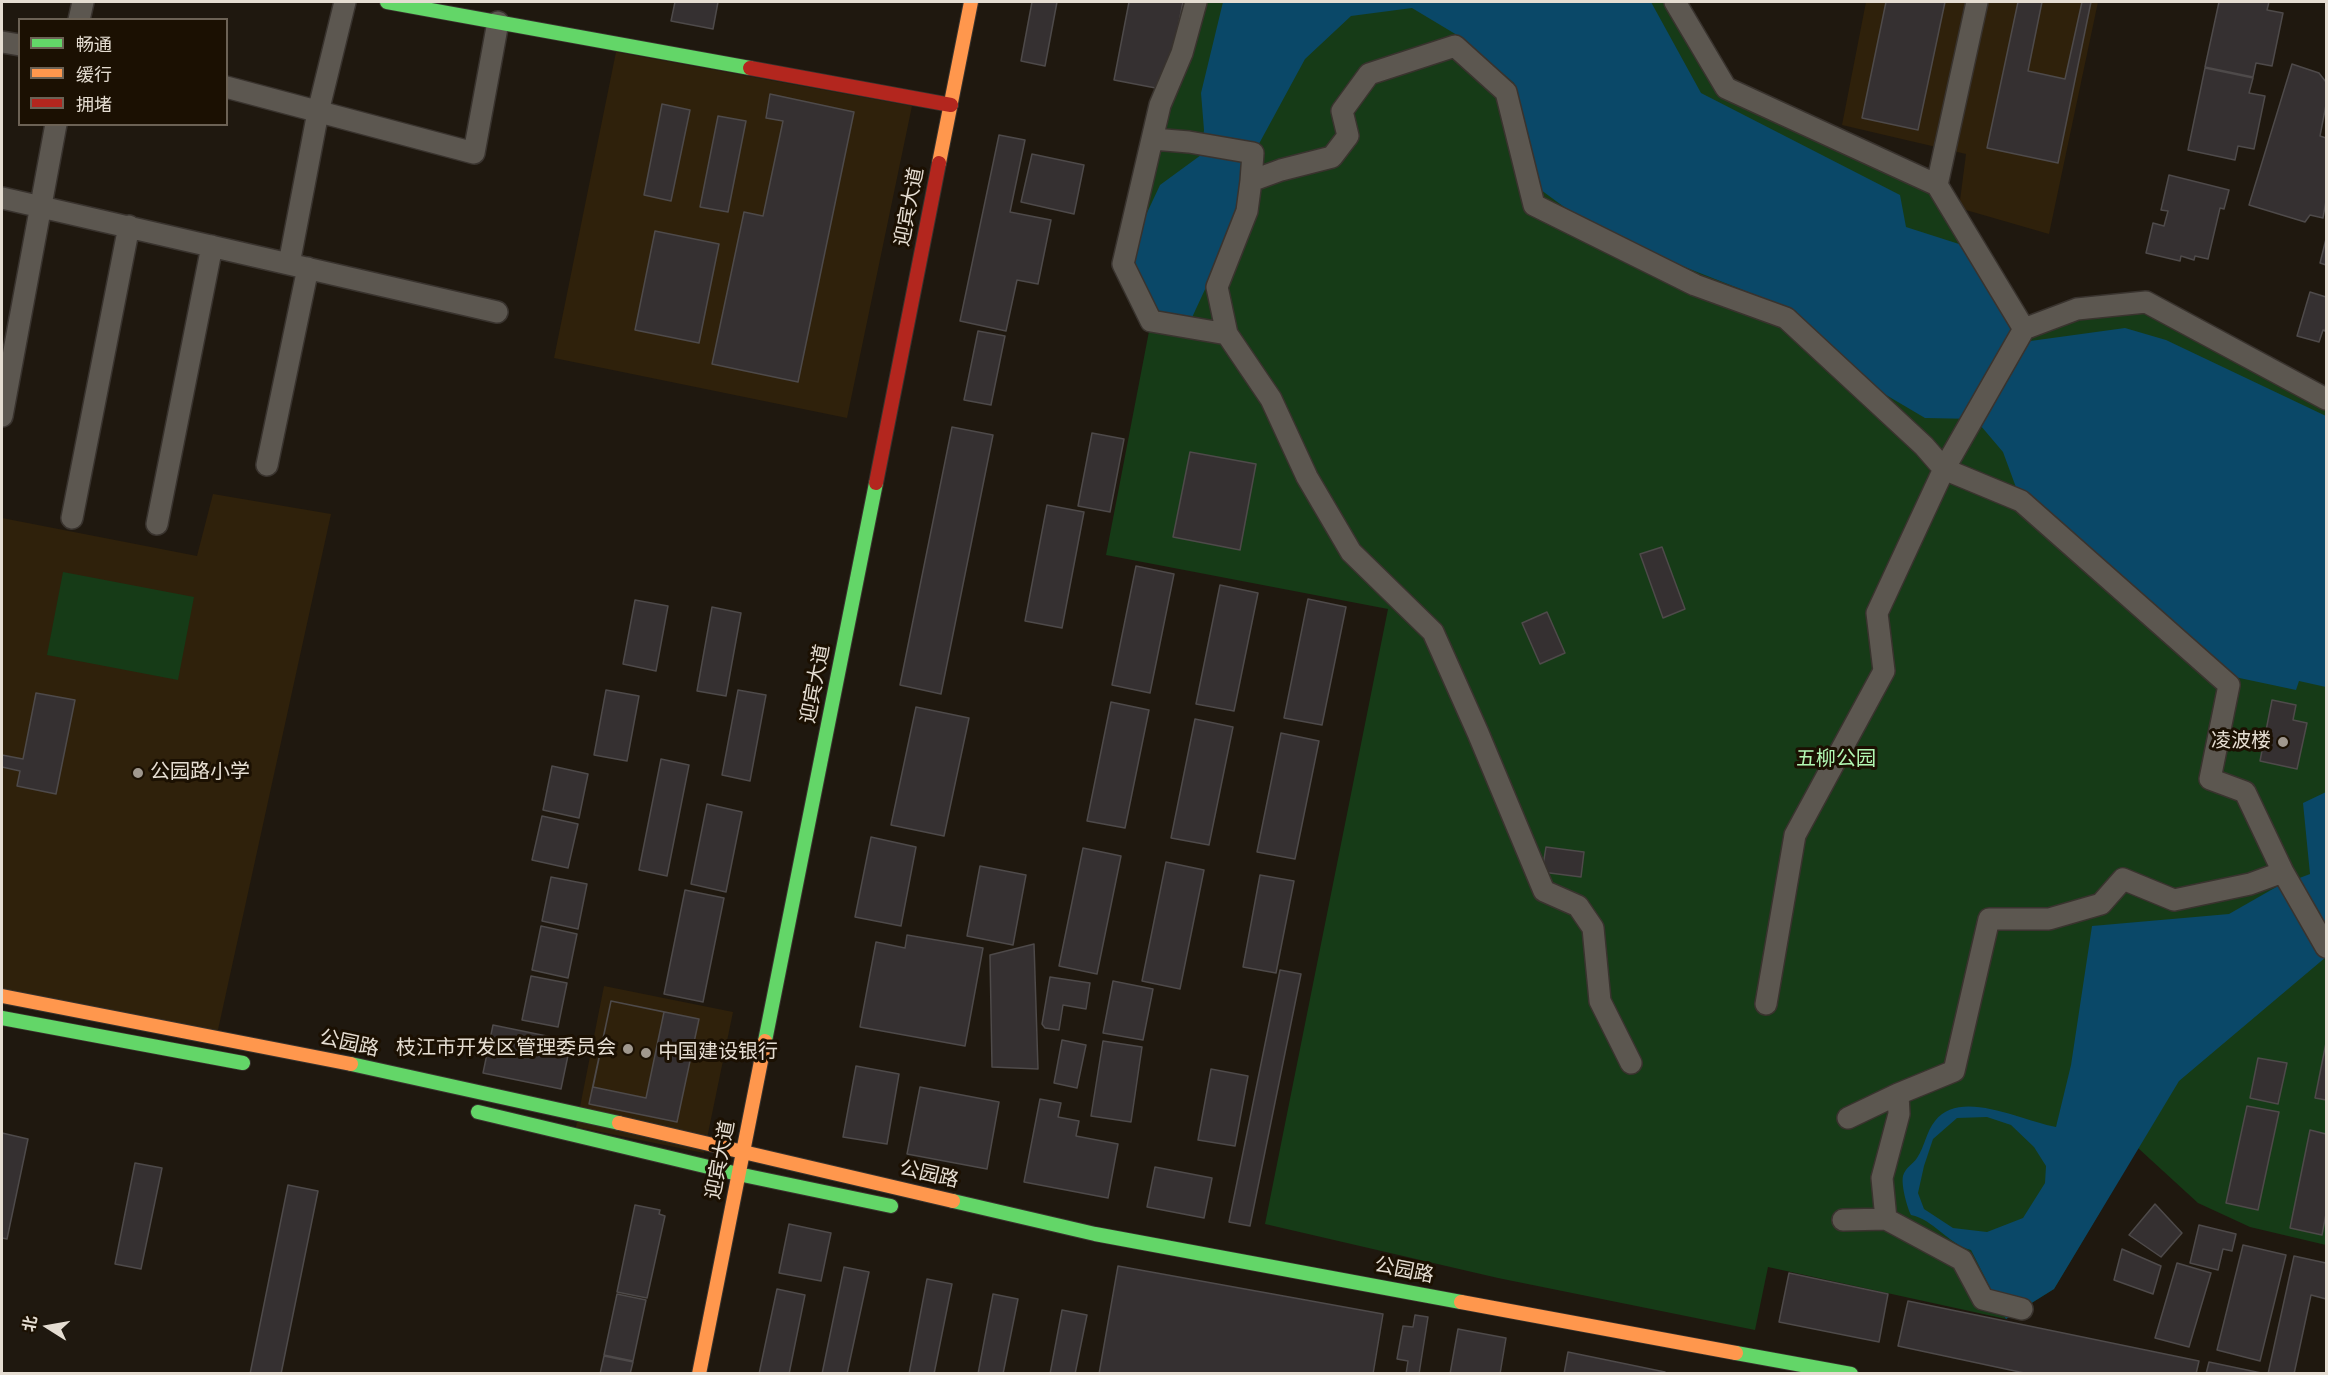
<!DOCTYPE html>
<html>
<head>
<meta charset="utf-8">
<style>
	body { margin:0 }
	#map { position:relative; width:2328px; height:1375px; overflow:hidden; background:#1f180f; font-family:"Space Grotesk","Noto Sans SC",sans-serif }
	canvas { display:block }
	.frame { position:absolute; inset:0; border:3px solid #e5ddd2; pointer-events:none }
	.legend { position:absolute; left:18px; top:18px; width:210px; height:108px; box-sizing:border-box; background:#1b1002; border:2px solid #6c6255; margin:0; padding:8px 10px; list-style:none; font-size:18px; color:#e5ddd2 }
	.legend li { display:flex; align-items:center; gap:12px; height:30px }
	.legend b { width:30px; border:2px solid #6c6255 }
	.north { position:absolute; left:18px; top:1297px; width:60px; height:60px; -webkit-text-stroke:4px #1b1002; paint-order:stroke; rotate:281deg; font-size:16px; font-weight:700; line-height:24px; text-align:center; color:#e5ddd2 }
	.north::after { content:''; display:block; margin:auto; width:21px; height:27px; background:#e5ddd2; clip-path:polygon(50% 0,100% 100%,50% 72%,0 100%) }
</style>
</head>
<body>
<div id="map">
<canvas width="2328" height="1375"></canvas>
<div class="frame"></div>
<ul class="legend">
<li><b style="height:8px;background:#63d668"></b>畅通</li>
<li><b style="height:8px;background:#ff974d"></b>缓行</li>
<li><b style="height:8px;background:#b3261e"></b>拥堵</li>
</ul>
<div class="north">北</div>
</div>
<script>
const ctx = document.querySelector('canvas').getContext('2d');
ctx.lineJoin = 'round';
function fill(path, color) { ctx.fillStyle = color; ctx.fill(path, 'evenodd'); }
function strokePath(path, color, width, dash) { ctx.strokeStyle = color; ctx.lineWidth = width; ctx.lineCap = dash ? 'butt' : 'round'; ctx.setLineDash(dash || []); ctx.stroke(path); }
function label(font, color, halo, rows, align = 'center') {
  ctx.font = font + ' "Space Grotesk","Noto Sans SC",sans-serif'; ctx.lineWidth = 6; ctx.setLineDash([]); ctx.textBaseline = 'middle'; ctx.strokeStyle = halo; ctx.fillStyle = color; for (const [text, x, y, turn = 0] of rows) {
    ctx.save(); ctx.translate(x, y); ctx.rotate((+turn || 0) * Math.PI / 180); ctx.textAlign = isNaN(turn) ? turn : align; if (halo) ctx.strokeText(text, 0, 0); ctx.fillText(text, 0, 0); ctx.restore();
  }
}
const built = new Path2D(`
	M1866 2H2098L2049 234 1959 208 1966 154 1842 125Z
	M616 52 912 106 847 418 554 358Z
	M213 494 331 514 216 1039 2 990V518L197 556Z
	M604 986 733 1012 704 1153 576 1127Z`);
const green = new Path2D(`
	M1196 2H1675L1726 89 1937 185 2024 329 2131 308 2326 400V1245L2250 1227 2198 1203 2138 1148 2054 1289 2006 1319 1768 1267 1755 1330 1498 1278 1265 1224 1388 609 1106 555 1151 321 1123 264Z
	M63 572 194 597 178 680 47 655Z`);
const water = new Path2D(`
	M1223 2H1651L1701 93 1900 195 1906 227 1959 244 2023 342 2125 328 2166 340 2326 416V687L2299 681 2296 690 2230 676 2021 501 2003 452 1975 419 1925 418 1815 353 1796 311 1601 234 1541 190 1514 83 1457 35 1412 8 1351 16 1305 59 1254 153 1250 192 1189 324 1151 321 1123 264 1160 185 1201 155 1204 130 1201 93Z
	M2326 792V957L2179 1081 2054 1289 2006 1319 1971 1250C1948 1244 1933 1219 1911 1215 1907 1207 1901 1185 1903 1176 1905 1168 1913 1164 1917 1158 1925 1146 1926 1132 1935 1121 1960 1088 2022 1121 2056 1127L2071 1065 2092 926 2229 914 2278 886 2310 874 2303 803ZM1987 1117 2011 1125 2034 1147 2046 1166 2045 1183 2023 1218 1987 1232 1953 1228 1924 1209 1918 1193 1924 1166 1933 1139 1957 1118Z`);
const building = new Path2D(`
	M675 2H718L713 29 671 21Z
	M1032 2H1057L1045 66 1021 61Z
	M1129 2H1183L1166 90 1114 80Z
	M1886 2H1945L1918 130 1862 118Z
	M2018 2H2091L2058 163 1987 148Z
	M2042 2H2082L2065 79 2028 71Z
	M2219 2H2269L2267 10 2283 13 2272 66 2256 63 2253 77 2205 67Z
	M2292 64 2319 73 2326 82V105L2320 136 2326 138V201L2323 218 2310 215 2305 222 2249 205Z
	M2205 68 2253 78 2249 93 2265 96 2254 149 2238 146 2235 160 2188 150Z
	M770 94 854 112 798 382 712 364 744 212 763 216 783 121 766 118Z
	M662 104 690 110 671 201 644 195Z
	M718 116 746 121 728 212 700 207Z
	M999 135 1025 140 1010 212 1051 220 1038 284 1017 280 1006 331 960 321Z
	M1032 154 1084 165 1074 214 1021 202Z
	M2169 175 2229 190 2224 209 2220 208 2208 259 2195 256 2194 260 2181 256 2180 261 2146 253 2153 223 2164 226 2168 211 2161 210Z
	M655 231 719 244 699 343 635 330Z
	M2326 239V265L2320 263Z
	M2310 292 2326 297V327L2325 331 2323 330 2319 342 2297 336Z
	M978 331 1005 336 991 405 964 400Z
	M952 427 993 435 941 694 900 685Z
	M1092 433 1124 439 1110 512 1078 506Z
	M1190 452 1256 464 1240 550 1173 537Z
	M1047 505 1084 512 1062 628 1025 621Z
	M1662 547 1685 609 1663 618 1640 554Z
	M1136 566 1174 574 1150 693 1112 685Z
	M1220 585 1258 593 1234 711 1196 704Z
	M1308 599 1346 607 1322 725 1284 718Z
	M635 600 668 606 656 671 623 664Z
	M712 607 741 613 726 696 697 691Z
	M1547 612 1565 653 1540 664 1522 623Z
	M606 690 639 696 627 761 594 755Z
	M738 690 766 695 750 781 722 775Z
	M36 693 75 700 56 794 17 786 20 771 2 767V755L23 759Z
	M2272 700 2296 705 2293 720 2307 723 2297 769 2260 761Z
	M1111 702 1149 710 1125 828 1087 821Z
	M916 707 969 718 944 836 891 825Z
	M1195 719 1233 727 1209 845 1171 838Z
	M1281 733 1319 741 1295 859 1257 852Z
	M661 759 689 765 667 876 639 870Z
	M552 766 588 774 579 818 543 810Z
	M707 804 742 812 726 892 691 884Z
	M542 816 578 824 568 868 532 860Z
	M871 837 916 847 901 926 855 917Z
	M1546 847 1584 852 1581 877 1542 872Z
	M1083 848 1121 856 1097 974 1059 966Z
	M1166 862 1204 870 1180 989 1142 981Z
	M980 866 1026 875 1013 945 967 936Z
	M1260 875 1294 881 1276 973 1243 967Z
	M551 877 587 884 578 929 542 921Z
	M685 890 724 898 703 1002 664 994Z
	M541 926 577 934 568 978 532 970Z
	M907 935 983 948 965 1046 860 1027 876 942 905 948Z
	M1034 944 1038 1069 992 1067 990 955Z
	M1280 970 1301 974 1250 1226 1229 1222Z
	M531 976 567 983 558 1027 522 1020Z
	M1050 977 1090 983 1086 1009 1063 1005 1059 1030 1045 1028 1042 1024Z
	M1113 981 1153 989 1143 1040 1103 1033Z
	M611 1001 699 1019 677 1122 589 1104Z
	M611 1001 664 1012 646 1098 593 1087Z
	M493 1025 571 1041 561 1089 483 1073Z
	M1062 1040 1086 1045 1077 1088 1054 1083Z
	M1103 1041 1142 1047 1131 1122 1091 1116Z
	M2326 1043V1100L2315 1098Z
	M2258 1058 2287 1063 2278 1104 2250 1098Z
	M856 1066 899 1074 887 1144 843 1137Z
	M1211 1069 1248 1076 1235 1146 1198 1140Z
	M920 1087 999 1102 987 1169 907 1154Z
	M1040 1099 1061 1103 1058 1117 1079 1121 1076 1136 1118 1144 1108 1198 1024 1182Z
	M2247 1106 2279 1112 2258 1210 2226 1203Z
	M2310 1130 2326 1134V1214L2322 1235 2290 1228Z
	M2 1133 28 1139 7 1239 2 1238Z
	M135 1163 162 1168 141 1269 115 1264Z
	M1155 1167 1212 1178 1204 1218 1147 1207Z
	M288 1185 318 1191 281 1374H250Z
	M2155 1204 2182 1233 2161 1257 2129 1235Z
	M635 1205 660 1210 659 1214 665 1216 647 1298 617 1292Z
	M789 1224 831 1233 821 1281 779 1273Z
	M2199 1225 2236 1234 2232 1251 2223 1249 2218 1270 2190 1263Z
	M2243 1245 2286 1255 2260 1361 2217 1350Z
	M2122 1249 2161 1266 2153 1294 2114 1280Z
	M2294 1256 2326 1263V1299L2311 1295 2294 1374H2268Z
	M2177 1263 2211 1273 2189 1347 2155 1338Z
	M1118 1266 1383 1314 1373 1374H1099Z
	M844 1267 869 1272 847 1374H822Z
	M1789 1273 1888 1294 1879 1342 1779 1322Z
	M927 1279 952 1284 934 1374H909Z
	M777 1289 805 1295 789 1374H759Z
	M617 1294 646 1300 633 1361 604 1355Z
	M993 1294 1018 1299 1003 1374H978Z
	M1908 1301 2199 1361 2196 1374H2029L1898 1346Z
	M1062 1310 1087 1315 1075 1374H1050Z
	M1415 1315 1428 1317 1419 1374H1406L1408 1361 1397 1359 1403 1326 1413 1327Z
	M1458 1329 1506 1338 1500 1374H1450Z
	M1568 1352 1665 1372V1374H1564Z
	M604 1356 633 1362 630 1374H600Z
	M2209 1362 2266 1374H2206Z`);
const street = new Path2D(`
	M1196 2 1182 53 1160 105 1123 264 1151 321 1227 334 1271 399 1307 477 1351 552 1433 632 1478 733 1544 891 1578 906 1593 928 1600 1001 1631 1063
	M79 20 83 2
	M2 42 20 45
	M226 87 474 153 498 22
	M1153 139 1189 142 1253 153 1251 181 1281 170 1332 157 1348 136 1342 111 1369 74 1455 46 1506 92 1534 205 1695 285 1786 318 1924 446 1944 469 2024 329 1937 185 1726 88 1675 2
	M1937 185 1977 2
	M2 198 497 312
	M289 264 318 112 345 2
	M2024 329 2077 309 2146 302 2326 399
	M1227 334 1217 287 1247 211 1251 181
	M2 416 56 124
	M267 465 308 268
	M72 518 129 226
	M157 524 212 246
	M1766 1004 1795 835 1884 671 1877 613 1944 469 2021 501 2229 685 2210 779 2245 792 2283 872 2326 947
	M1898 1094 1954 1071 1989 919H2049L2101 904 2123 879 2174 900 2250 884 2283 872
	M1886 1219 1962 1260 1983 1299 2022 1309
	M1843 1220 1886 1219 1882 1178 1899 1114 1898 1094 1848 1118`);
const fast = new Path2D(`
	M387 2 750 68
	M2 1018 243 1063
	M765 1041 876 483
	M351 1064 619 1123
	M478 1112 738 1174 891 1206
	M953 1201 1095 1234 1461 1302
	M1736 1353 1851 1374`);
const slow = new Path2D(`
	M939 163 971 2
	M2 996 351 1064
	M619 1123 953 1201
	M1461 1302 1736 1353
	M699 1374 765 1041`);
const jam = new Path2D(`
	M750 68 951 105
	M876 483 939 163`);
const markers = [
	[2283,742,6,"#a0988e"],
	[138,773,6,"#a0988e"],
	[628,1049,6,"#a0988e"],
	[646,1053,6,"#a0988e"]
];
const streetNames = [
	["迎宾大道",910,207,-79],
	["迎宾大道",816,684,-79],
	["公园路",349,1044,12],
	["迎宾大道",721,1160,-79],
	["公园路",929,1175,13],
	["公园路",1404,1271,11]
];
const poiNames = [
	["凌波楼",2271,742],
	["公园路小学",150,773,"left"],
	["枝江市开发区管理委员会",616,1049],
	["中国建设银行",658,1053,"left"]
];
const parkNames = [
	["五柳公园",1836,760]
];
fill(built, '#2f210b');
fill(green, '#163b17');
fill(water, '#0a4868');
fill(building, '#353031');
strokePath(building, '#4e4a4a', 1.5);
strokePath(street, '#39332e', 24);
strokePath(fast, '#39332e', 16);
strokePath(slow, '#39332e', 16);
strokePath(jam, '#39332e', 16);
strokePath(street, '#5c5750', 21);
strokePath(fast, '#63d668', 14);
strokePath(slow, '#ff974d', 14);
strokePath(jam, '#b3261e', 14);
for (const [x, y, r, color] of markers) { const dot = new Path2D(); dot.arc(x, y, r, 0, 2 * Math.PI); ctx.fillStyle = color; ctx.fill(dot); strokePath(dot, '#1b1002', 2); }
label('20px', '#e5ddd2', '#1b1002', streetNames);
label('20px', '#e5ddd2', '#1b1002', poiNames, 'right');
label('20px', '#b1f7b2', '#1b1002', parkNames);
</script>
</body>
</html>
